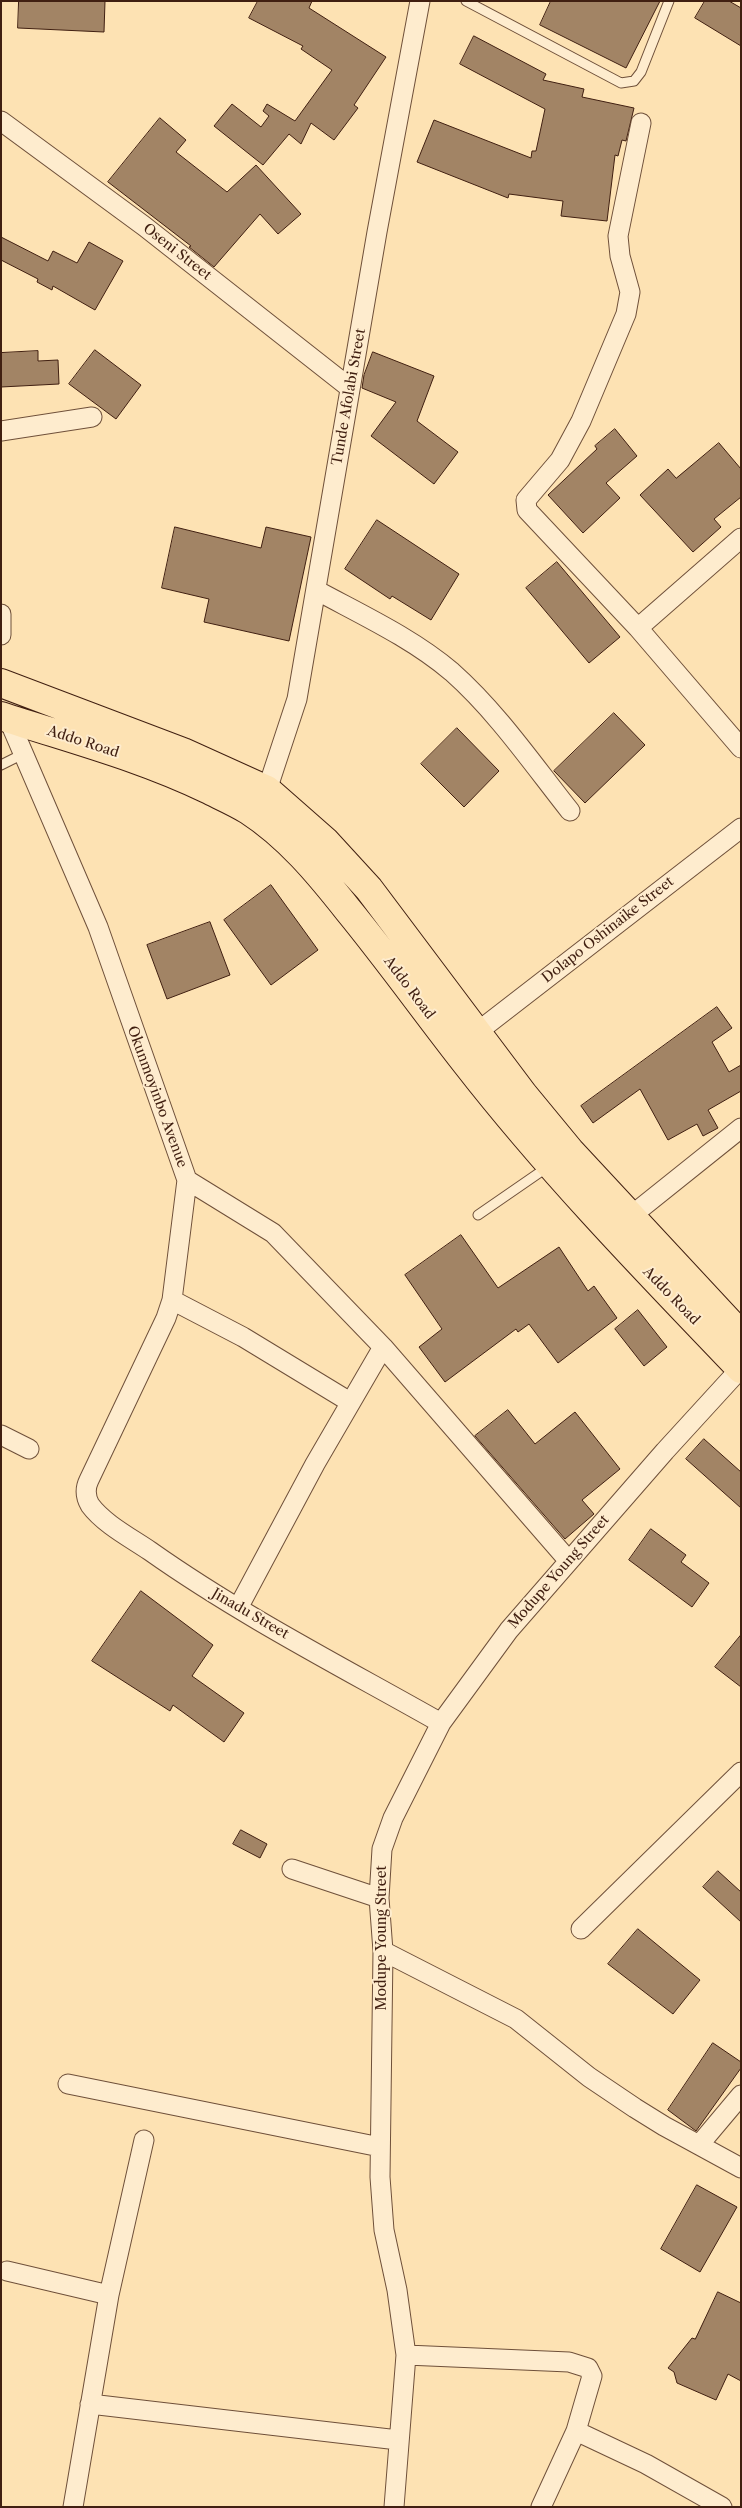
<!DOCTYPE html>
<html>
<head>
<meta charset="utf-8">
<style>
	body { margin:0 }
	#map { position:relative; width:742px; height:2508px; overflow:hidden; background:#fde2b3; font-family:"Libre Caslon Text",serif }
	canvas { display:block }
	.frame { position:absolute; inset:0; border:2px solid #401f11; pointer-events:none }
</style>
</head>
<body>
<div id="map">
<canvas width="742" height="2508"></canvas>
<div class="frame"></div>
</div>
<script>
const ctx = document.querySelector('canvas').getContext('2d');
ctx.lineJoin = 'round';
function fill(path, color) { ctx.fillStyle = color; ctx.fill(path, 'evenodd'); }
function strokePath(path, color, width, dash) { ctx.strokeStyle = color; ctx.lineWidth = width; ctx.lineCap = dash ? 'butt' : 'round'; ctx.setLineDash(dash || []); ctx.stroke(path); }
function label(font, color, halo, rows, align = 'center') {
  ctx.font = font + ' "Libre Caslon Text",serif'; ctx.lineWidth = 4; ctx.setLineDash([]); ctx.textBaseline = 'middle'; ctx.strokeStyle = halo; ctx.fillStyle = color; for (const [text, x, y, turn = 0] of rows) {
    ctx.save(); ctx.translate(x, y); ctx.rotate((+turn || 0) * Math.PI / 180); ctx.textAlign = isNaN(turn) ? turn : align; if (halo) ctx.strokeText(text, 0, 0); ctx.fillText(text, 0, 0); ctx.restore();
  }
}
const building = new Path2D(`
	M19 1H105L104 32 18 28Z
	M258 1H312L309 8 386 57 354 105 358 108 334 140 311 123 301 144 289 134 263 165 214 126 232 104 261 127 269 116 263 111 267 104 295 121 332 70 301 49 303 46 249 18Z
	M551 1H660L626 68 540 25Z
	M705 1H729L741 8V46L695 18Z
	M474 36 546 74 543 80 584 89 582 97 634 108 626 141 622 140 618 156 615 155 607 221 561 216 563 201 509 194 508 198 417 162 434 120 531 158 532 151H536L545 109 460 64Z
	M160 118 186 140 176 152 227 192 256 165 301 214 278 234 260 214 214 267 189 247 191 246 108 182Z
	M1 237 48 261 53 251 77 263 89 242 123 261 95 310 53 286 52 290 37 282 38 279 1 260Z
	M95 350 141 385 116 419 69 384Z
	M38 351V361L58 360 59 384 1 387V353Z
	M373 352 434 376 417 421 458 452 434 484 371 436 396 402 362 388 364 375Z
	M615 429 637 456 606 483 620 498 583 533 548 495 597 449 595 446Z
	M719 443 741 469V497L714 519 721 527 693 552 640 495 668 469 676 478Z
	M377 520 459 574 431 620 392 596 390 599 345 569Z
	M175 527 261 548 266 527 311 537 289 641 204 622 209 599 162 588Z
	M557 562 620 637 589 663 526 588Z
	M614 713 645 745 585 803 554 771Z
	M457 728 499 771 464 807 421 764Z
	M271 885 318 950 271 985 224 920Z
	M210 922 230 975 167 999 147 945Z
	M717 1007 732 1028 712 1042 729 1072 741 1065V1091L708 1110 718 1128 703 1136 697 1124 668 1140 640 1089 593 1123 581 1106Z
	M461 1235 498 1288 559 1247 588 1291 594 1286 617 1318 558 1363 529 1324 518 1332 516 1329 445 1382 419 1347 442 1329 405 1275Z
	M638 1310 667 1347 644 1366 615 1329Z
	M508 1410 535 1444 575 1412 620 1469 582 1500 594 1514 565 1539 475 1436Z
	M704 1439 741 1472V1508L686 1459Z
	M651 1529 686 1555 681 1562 709 1583 692 1607 629 1560Z
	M141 1591 213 1645 192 1676 244 1713 224 1742 173 1705 170 1711 92 1661Z
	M741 1635V1687L715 1667Z
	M241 1830 267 1844 260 1858 233 1844Z
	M718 1871 741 1892V1922L703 1887Z
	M638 1929 700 1980 673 2014 608 1964Z
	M713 2043 741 2062V2068L696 2131 668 2110Z
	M697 2185 737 2207 700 2272 661 2249Z
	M718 2292 741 2303V2381L728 2374 716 2400 677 2383 674 2372 668 2368 692 2338 695 2339Z`);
const service = new Path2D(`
	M466 1 621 83 634 81 641 72 669 1
	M1 765 23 754
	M478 1215 549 1166`);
const minor = new Path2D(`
	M1 121 144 226 350 388
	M641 123 618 236 620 256 630 292 626 314 581 421 560 460 526 500 527 510 638 628 741 748
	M1 431 92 417
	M316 590C362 615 412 638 452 672 497 712 532 763 570 811
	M1 614V635
	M638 628 741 538
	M8 718 98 927 187 1180 172 1300 166 1318 89 1480C85 1488 85 1496 90 1505 104 1524 131 1538 150 1551 242 1616 344 1668 441 1723
	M267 790 297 699 377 232 420 1
	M476 1033 741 828
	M187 1180 273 1233 383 1347 568 1560
	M631 1216 741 1128
	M172 1300 243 1337 350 1402
	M1 1435 29 1449
	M238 1608 315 1464 383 1347
	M292 1869 379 1898
	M581 1929 741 1772
	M383 1951 516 2019 589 2077 635 2108 664 2126 741 2168
	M68 2084 380 2147
	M699 2145 741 2095
	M7 2271 109 2295
	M406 2355 569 2362 588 2368 592 2376 576 2431 541 2507
	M90 2404 398 2440
	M576 2431 646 2464 722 2507
	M73 2507 109 2295 144 2140
	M394 2507 406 2355 397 2290 384 2230 380 2177 383 1951 379 1898 382 1849 393 1818 441 1723 509 1630 665 1451 740 1369`);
const primary = new Path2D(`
	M1 683 183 752 267 790 325 841 369 889 523 1094 570 1151 741 1335
	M1 716C71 739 141 757 207 789 221 796 235 802 248 810 288 836 318 872 348 910 389 960 426 1012 466 1063 550 1171 646 1270 741 1369`);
const streetNames = [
	["Oseni Street",177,252,38],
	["Tunde Afolabi Street",349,397,-80],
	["Addo Road",83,742,18],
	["Dolapo Oshinaike Street",608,930,-38],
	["Addo Road",409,988,53],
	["Okunmoyinbo Avenue",157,1097,70],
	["Addo Road",671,1296,46],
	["Modupe Young Street",559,1572,-49],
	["Jinadu Street",250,1614,30],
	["Modupe Young Street",382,1938,-90]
];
fill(building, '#a28465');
strokePath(building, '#401f11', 1);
strokePath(service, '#6f503a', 11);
strokePath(minor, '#6f503a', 21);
strokePath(primary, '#401f11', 30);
strokePath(service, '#feecce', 9);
strokePath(minor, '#feecce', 19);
strokePath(primary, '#fde2b3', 28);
label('14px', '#401f11', '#feecce', streetNames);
</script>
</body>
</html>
